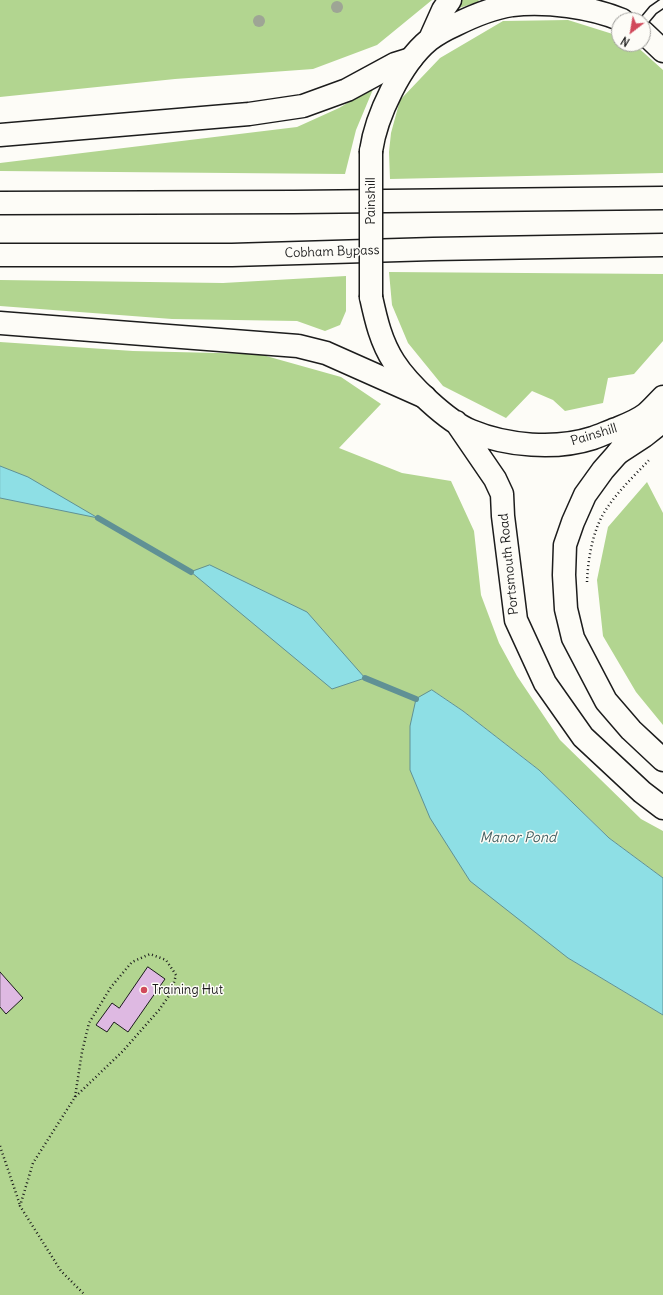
<!DOCTYPE html>
<html>
<head>
<meta charset="utf-8">
<style>
	body { margin:0 }
	#map { position:relative; width:663px; height:1295px; overflow:hidden; background:#fdfcf7; font-family:Delius,sans-serif }
	canvas { display:block }
	.north { position:absolute; left:611px; top:12px; width:40px; height:40px; box-sizing:border-box; background:#fdfcf7; border:1px solid #a3a29f; border-radius:50%; rotate:211deg; font-size:11px; font-weight:700; line-height:16px; text-align:center; color:#1c1c1c }
	.north::after { content:''; display:block; margin:auto; width:14px; height:18px; background:#d1495b; clip-path:polygon(50% 0,100% 100%,50% 72%,0 100%) }
</style>
</head>
<body>
<div id="map">
<canvas width="663" height="1295"></canvas>
<div class="north">N</div>
</div>
<script>
const ctx = document.querySelector('canvas').getContext('2d');
ctx.lineJoin = 'round';
function fill(path, color) { ctx.fillStyle = color; ctx.fill(path, 'evenodd'); }
function strokePath(path, color, width, dash) { ctx.strokeStyle = color; ctx.lineWidth = width; ctx.lineCap = dash ? 'butt' : 'round'; ctx.setLineDash(dash || []); ctx.stroke(path); }
function label(font, color, halo, rows, align = 'center') {
  ctx.font = font + ' Delius,sans-serif'; ctx.lineWidth = 3; ctx.setLineDash([]); ctx.textBaseline = 'middle'; ctx.strokeStyle = halo; ctx.fillStyle = color; for (const [text, x, y, turn = 0] of rows) {
    ctx.save(); ctx.translate(x, y); ctx.rotate((+turn || 0) * Math.PI / 180); ctx.textAlign = isNaN(turn) ? turn : align; if (halo) ctx.strokeText(text, 0, 0); ctx.fillText(text, 0, 0); ctx.restore();
  }
}
const green = new Path2D(`
	M0 0H432L377 45 313 69 175 79 0 97Z
	M460 0H479L478 2 456 9Z
	M568 20 619 36V44H634L663 70V173L390 179 389 152 391 133 400 100 440 58 503 21Z
	M374 87 356 130 345 174 0 171V163L297 127 339 108Z
	M389 272 663 274V341L634 374 608 378 603 403 565 411 553 400 532 391 506 418 443 386 408 343 392 305Z
	M346 276V311L340 325 325 331 297 321 172 319 0 306V280L223 283Z
	M0 342 133 351 259 354 341 377 381 404 339 448 402 473 451 481 474 531 481 595 499 643 517 676 560 740 641 819 663 831V878L609 838 539 770 463 711 432 690 568 958 663 1015V1295H0Z
	M647 482 663 513V725L636 692 603 636 597 580 608 527Z`);
const water = new Path2D(`
	M0 466 28 477 98 518 0 498Z
	M210 565 307 612 365 678 332 689 191 572Z
	M432 690 463 711 539 770 609 838 663 878V1015L568 958 470 881 430 818 410 770V726L416 699Z`);
const stream = new Path2D(`
	M98 518 191 572
	M365 678 416 699`);
const building = new Path2D(`
	M148 967 165 979 128 1032 114 1022 107 1032 96 1025 112 1003 119 1008Z
	M0 972 23 998 6 1014 0 1007Z`);
const path = new Path2D(`
	M587 582C588 558 593 528 607 508 619 490 636 474 650 459
	M75 1097 82 1052 89 1023 111 987 132 962 150 954 166 960 176 975 171 993 159 1010 123 1051 75 1097 33 1163 20 1206 61 1271 85 1295
	M0 1146 20 1205`);
const lane = new Path2D(`
	M643 22 653 10 663 3`);
const primary = new Path2D(`
	M643 32 663 51
	M430 39 443 10 450 0
	M371 151C376 116 401 63 429 40 437 34 446 29 455 25 473 16 492 8 512 5 546 1 591 7 622 20
	M371 297C376 320 381 342 394 362 408 384 447 421 471 431 507 446 556 450 593 438 601 435 608 432 616 429 626 425 637 421 646 414 652 409 657 403 663 397
	M645 415 618 453 603 470 585 495 573 522 565 545 564 575 566 609 573 638 606 701 631 730 663 760
	M456 422 495 479 502 494 503 516 516 620 545 683 583 737 642 792 663 808`);
const highway = new Path2D(`
	M0 135 249 114 303 106 347 90 395 64 411 59
	M0 203 294 202 663 198
	M0 255H232L433 249 663 245
	M0 323 298 346 326 353 425 397
	M618 453 644 436 663 421`);
const primaryBridge = new Path2D(`
	M371 151V297`);
const trees = [
	[337,7],
	[259,21]
];
const markers = [
	[144,990,4,"#d1495b"]
];
const streetNames = [
	["Painshill",371,201,-90],
	["Cobham Bypass",332,252,-2],
	["Painshill",594,435,-17],
	["Portsmouth Road",509,564,-96]
];
const poiNames = [
	["Training Hut",152,990]
];
const waterNames = [
	["Manor Pond",518,838]
];
fill(green, '#b2d590');
fill(water, '#8edfe5');
strokePath(water, '#609195', 1);
strokePath(stream, '#609195', 6);
fill(building, '#deb9e2');
strokePath(building, '#1c1c1c', 1);
strokePath(lane, '#1c1c1c', 11);
strokePath(primary, '#1c1c1c', 25);
strokePath(highway, '#1c1c1c', 25);
strokePath(path, '#1c1c1c', 2.5, [1, 3]);
strokePath(lane, '#fdfcf7', 8);
strokePath(primary, '#fdfcf7', 22);
strokePath(highway, '#fdfcf7', 22);
strokePath(primaryBridge, '#1c1c1c', 25, []);
strokePath(primaryBridge, '#fdfcf7', 22);
ctx.fillStyle = '#9ea595';
for (const [x, y] of trees) { ctx.beginPath(); ctx.arc(x, y, 6, 0, 2 * Math.PI); ctx.fill(); }
for (const [x, y, r, color] of markers) { const dot = new Path2D(); dot.arc(x, y, r, 0, 2 * Math.PI); ctx.fillStyle = color; ctx.fill(dot); strokePath(dot, '#fdfcf7', 1.5); }
label('13px', '#1c1c1c', '#fdfcf7', streetNames);
label('13px', '#1c1c1c', '#fdfcf7', poiNames, 'left');
label('italic 14px', '#446062', '#fdfcf7', waterNames);
</script>
</body>
</html>
